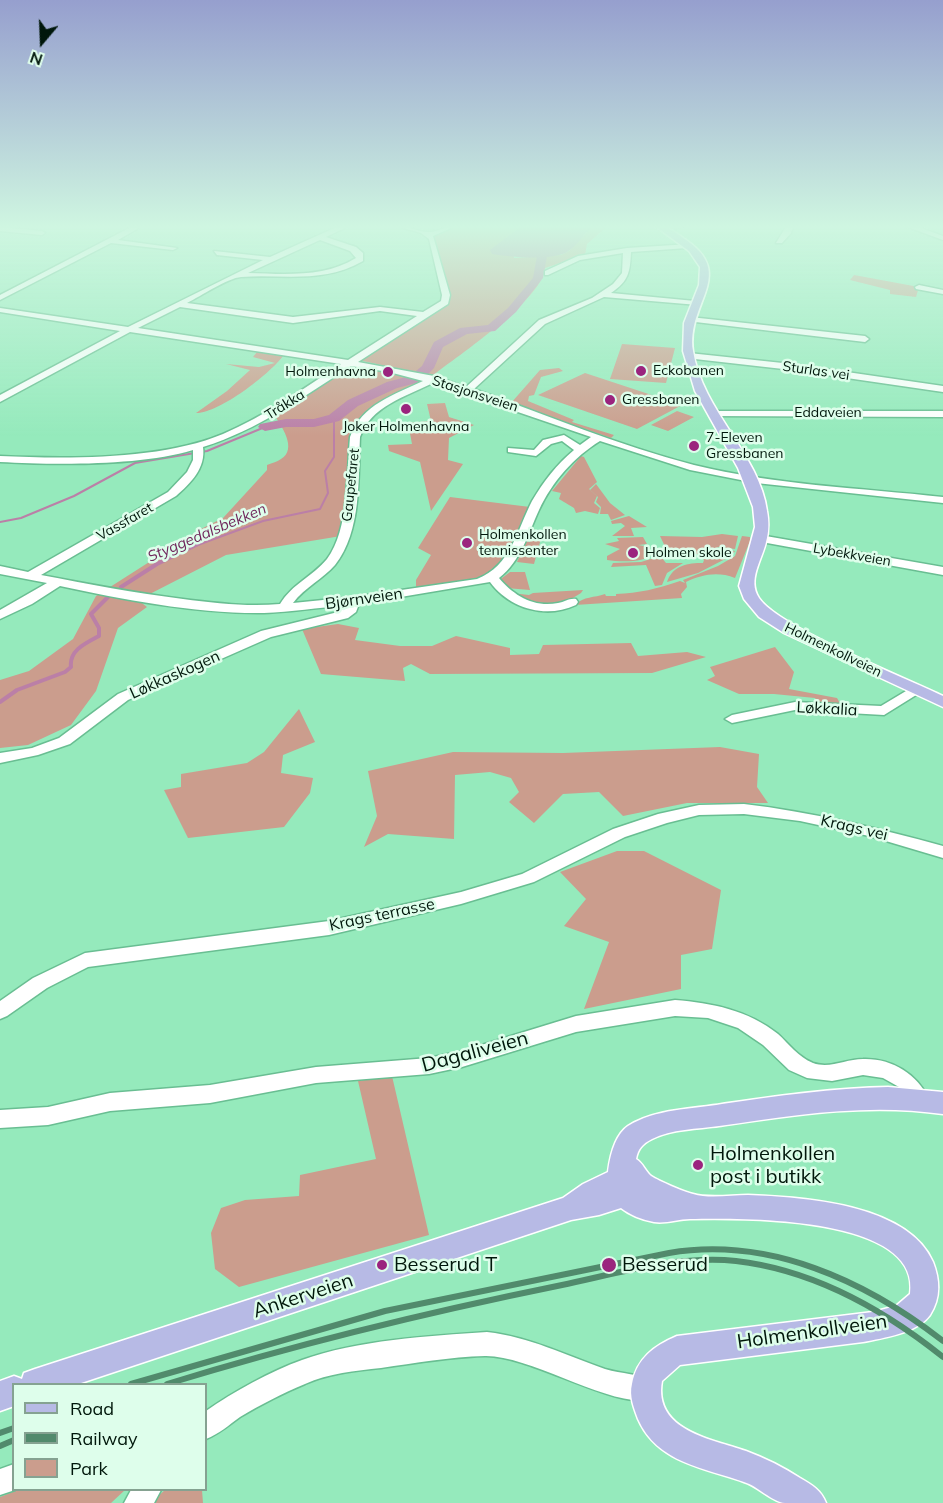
<!DOCTYPE html>
<html>
<head>
<meta charset="utf-8">
<style>
	body { margin:0 }
	#map { position:relative; width:943px; height:1503px; overflow:hidden; background:#95eabc; font-family:Mulish,sans-serif }
	canvas { display:block }
	.legend { position:absolute; left:12px; top:1383px; width:195px; height:108px; box-sizing:border-box; background:#defeeb; border:2px solid #85a291; margin:0; padding:8px 10px; list-style:none; font-size:18px; color:#00170b }
	.legend li { display:flex; align-items:center; gap:12px; height:30px }
	.legend b { width:30px; border:2px solid #85a291 }
	.north { position:absolute; left:12px; top:12px; width:60px; height:60px; -webkit-text-stroke:4px #defeeb; paint-order:stroke; rotate:199deg; font-size:16px; font-weight:700; line-height:24px; text-align:center; color:#00170b }
	.north::after { content:''; display:block; margin:auto; width:21px; height:27px; background:#00170b; clip-path:polygon(50% 0,100% 100%,50% 72%,0 100%) }
</style>
</head>
<body>
<div id="map">
<canvas width="943" height="1503"></canvas>
<ul class="legend">
<li><b style="height:8px;background:#b7bae5"></b>Road</li>
<li><b style="height:8px;background:#518a6c"></b>Railway</li>
<li><b style="height:16px;background:#cb9d8d"></b>Park</li>
</ul>
<div class="north">N</div>
</div>
<script>
const ctx = document.querySelector('canvas').getContext('2d');
ctx.lineJoin = 'round';
function fill(path, color) { ctx.fillStyle = color; ctx.fill(path, 'evenodd'); }
function strokePath(path, color, width, dash) { ctx.strokeStyle = color; ctx.lineWidth = width; ctx.lineCap = dash ? 'butt' : 'round'; ctx.setLineDash(dash || []); ctx.stroke(path); }
function label(font, color, halo, rows, align = 'center') {
  ctx.font = font + ' Mulish,sans-serif'; ctx.lineWidth = 5; ctx.setLineDash([]); ctx.textBaseline = 'middle'; ctx.strokeStyle = halo; ctx.fillStyle = color; for (const [text, x, y, turn = 0] of rows) {
    ctx.save(); ctx.translate(x, y); ctx.rotate((+turn || 0) * Math.PI / 180); ctx.textAlign = isNaN(turn) ? turn : align; if (halo) ctx.strokeText(text, 0, 0); ctx.fillText(text, 0, 0); ctx.restore();
  }
}
const green = new Path2D(`
	M457 225H523L512 235 514 258 561 255 569 251 593 225H609L587 244 585 255 545 268C543 299 459 355 432 376L363 361 361 360 449 302 434 236Z
	M854 275 919 287 916 297 890 294V290L850 280Z
	M622 344 675 348 666 383 610 379Z
	M257 352 283 356C270 374 218 414 196 413L227 391 250 370 226 364 259 367 275 363 253 357Z
	M354 366 421 380 361 416 350 433 341 536 226 555 138 600 147 607 118 628 96 691 71 725 28 745 0 748V680L29 671 73 639 96 596 201 529 223 518 267 470V465C271 463 277 462 281 459 298 449 281 425 274 415Z
	M559 368 563 371 541 377 534 395 529 396 528 401 574 420 572 422 614 435 611 438 511 403 540 370Z
	M585 373 682 405 637 429 538 395Z
	M445 403 449 417 474 425 449 438 448 460 463 464 431 511 420 462 389 451 388 445 412 444 408 423 431 421 427 404Z
	M677 411 694 417 668 431 651 425Z
	M581 456 584 457 597 482 589 489 597 496 594 503 600 508 598 514 585 511 576 513 574 508 559 499 561 493 552 491Z
	M596 484 610 503 625 515 611 520 608 514H600L601 507 596 502 598 497 590 490Z
	M450 497 530 507 501 566 488 576 416 590V580L431 555 418 548Z
	M629 516 647 527 631 528 634 536H612L625 526 621 523 612 524 611 521Z
	M534 534 542 535 534 564 517 562 526 541 530 542Z
	M722 534 738 536 735 549 719 547 700 554 669 555 660 536 702 537Z
	M742 536 750 537V541L735 578C717 571 701 575 686 582L687 587 681 594 682 598 575 605C584 596 594 598 605 594L606 596H616V594C639 593 657 589 680 581L685 583 683 580 718 566 735 556Z
	M643 537 647 544 638 545 649 547 652 554C645 563 620 562 607 560V556L620 549 605 544 619 541 617 538Z
	M719 549 735 551 731 556 698 573 667 582C673 565 688 563 703 563L704 560 700 556Z
	M657 557H664L662 558 666 563H683L667 573 662 585 655 586 646 565 611 567 613 563 641 562Z
	M510 572H525L530 590 506 588 498 581Z
	M583 590 581 593 563 604H535L511 593 529 595 533 593Z
	M338 624 359 628 355 640 400 646H432L456 636 510 648V655L539 654 543 645 631 643 638 656 687 652 706 657 652 673 430 674 411 664 403 668 405 681 321 674 302 629Z
	M775 647 794 672 789 689 837 698 841 705 818 702 815 698 774 694H739L707 680 715 676 710 667Z
	M299 709 315 742 283 755 281 773 313 778 310 793 284 827 188 838 164 790 181 787V774L247 763 264 752Z
	M720 747 759 754 757 787 768 803H687L623 816 599 792 563 794 534 823 509 802 519 792 511 778 490 772 455 775 454 839 388 834 364 847 377 816 368 771 453 752 563 753Z
	M617 851H644L721 890 712 949 681 955V989L584 1009 609 942 564 926 586 899 560 872Z
	M392 1076 429 1235 239 1287 215 1269 211 1233 221 1208 245 1200 299 1196 300 1175 376 1159 358 1081Z
	M18 1490H125L111 1503H0V1497Z
	M165 1490H202L203 1503H150Z`);
const water = new Path2D(`
	M523 225H593C585 233 577 246 567 252 552 261 509 257 492 254L490 250Z`);
const streamFar1 = new Path2D(`
	M0 522 21 518 74 496 135 463 207 451 265 427
	M195 546 263 521 320 509 328 493 325 471 334 457V418`);
const stream = new Path2D(`
	M121 587 157 564 198 544
	M0 702 17 690 65 672 71 667C69 650 86 643 99 636V628L91 614 108 597`);
const river = new Path2D(`
	M542 253 547 256 543 278 516 312 495 331 467 334 443 347 434 368 420 382 397 388 358 406 339 421 314 427H286L265 431 258 427 260 424 286 419H314L329 415 348 400 387 382 410 376 422 366 434 342 460 328 488 325 508 308 533 278 537 256Z`);
const minor = new Path2D(`
	M135 225H144L118 240 177 248 173 250 111 243 0 300V295Z
	M341 225H351L326 237 356 247 363 253V261C324 284 283 274 241 277 228 278 201 296 187 303L293 317 380 307 423 312 441 301 442 295 429 239 421 233 393 225C405 225 421 233 430 232 440 231 448 225 458 225L433 236 450 295 448 304 358 362 434 376 466 387 539 320 592 298 613 284 622 273 623 253 580 260 548 275H545V271L578 256 627 248 690 244 687 248 631 252C630 272 629 281 611 293L695 301 699 303 698 305 604 297 545 324 474 389C547 415 620 446 694 465 775 485 861 488 943 497V503L756 483 690 470 600 441C574 457 552 482 539 510 528 534 521 561 499 578 513 595 534 608 558 603 565 602 569 598 576 599L578 602 576 605C546 619 510 609 490 582L359 604 356 612 348 618 271 637 128 700 70 744 38 755 0 763V753L32 748 59 738 118 694 261 631 338 612 346 605C318 608 291 612 264 613 198 614 125 600 60 586L32 604 0 619V610L47 583 0 574V566L28 572 168 492 187 472 193 460V450C140 466 56 465 0 462V456C67 459 161 460 223 434 265 416 303 389 341 364L130 332 0 402V395L120 331 0 312V308L128 327 263 260 217 255 214 251 270 257ZM320 240 350 251 356 258C324 278 284 274 248 273ZM180 307 293 323 380 311 417 316 348 360 138 328ZM351 366 389 372 423 381C394 395 362 404 350 437 347 472 349 530 327 559 313 576 292 584 280 604 248 607 215 603 183 599 135 593 88 584 41 575L176 496C191 483 206 468 203 447 258 430 303 397 351 366ZM433 383 591 437 580 445 564 435 543 440 534 450 508 448V452L536 456 551 444 562 441 574 450C557 464 543 482 532 501 517 530 511 566 477 579L353 597 293 603C305 587 323 579 335 565 362 531 358 478 360 437 371 406 405 397 433 383Z
	M677 225H687L675 229Z
	M787 225H794L791 233 782 243H776Z
	M902 225H913L943 236V240Z
	M0 227 42 231 45 233 42 235 0 231Z
	M919 285 943 290V294L916 289 915 287Z
	M690 317 865 336 869 339 865 342 687 321V317Z
	M689 353 792 364 943 386V392L792 370 686 358 685 356Z
	M713 411H943V417L710 416V412Z
	M760 535 943 567V575L756 541 754 539Z
	M916 685 923 689 921 692 884 715 795 710 732 723 725 719 732 715 795 702 881 706Z
	M744 804C812 812 877 828 943 846V858L869 836 800 821 744 814 699 815 667 823 625 837 534 882 461 904 329 935 88 967 47 988 7 1016 0 1019V1001L33 978 85 953 329 921 461 892 522 874 613 829 658 814 699 805Z
	M675 1000C712 1003 748 1010 778 1034 789 1044 798 1057 813 1063 830 1069 846 1059 863 1059 892 1058 917 1074 929 1099L926 1105 919 1108 912 1105 899 1087 883 1078 863 1075 832 1081 807 1078 789 1070 763 1045 738 1028 708 1018 675 1016 576 1032 462 1067 429 1074 316 1083 210 1103 110 1111 48 1125 0 1128V1110L48 1107 110 1093 210 1085 316 1067 429 1058 462 1051 576 1016Z
	M487 1332C530 1337 565 1355 605 1369 622 1374 639 1374 655 1380L658 1389 655 1398C619 1413 532 1355 485 1356 450 1357 415 1363 381 1368 355 1371 329 1373 305 1384 283 1393 260 1405 240 1417 229 1425 219 1434 206 1439V1411C233 1392 271 1371 302 1360 357 1340 429 1336 487 1332Z
	M14 1464V1490H15L0 1495V1469Z
	M131 1490H161L154 1503H124Z`);
const major = new Path2D(`
	M654 225C667 225 676 233 686 240 737 275 686 303 693 351 702 410 760 456 767 511 769 522 769 531 766 542 762 560 747 580 759 598 778 627 906 678 943 696V707L784 633 759 617 744 599 739 586 755 527 753 507 738 468 695 391 683 351 684 323 699 285 700 267 689 251Z
	M888 1087 943 1092V1114C867 1103 794 1115 719 1126 698 1129 671 1129 652 1139 642 1144 638 1149 636 1159 643 1163 645 1171 651 1176 659 1181 684 1192 693 1194 709 1199 731 1195 748 1195 803 1197 908 1204 933 1262 940 1280 941 1298 930 1315 917 1333 884 1338 863 1342L680 1365 662 1381C653 1431 712 1439 746 1451 765 1458 783 1467 800 1478 812 1485 821 1490 826 1503 813 1503 798 1503 785 1503 772 1502 758 1486 744 1482 705 1468 657 1463 638 1419 634 1408 629 1396 632 1384 637 1358 654 1346 677 1336L873 1312 896 1306 910 1294C922 1215 739 1218 690 1219 678 1219 666 1224 654 1222 643 1220 630 1215 621 1208L599 1215 571 1220 78 1384H14V1406L0 1411V1381L14 1376 22 1379 24 1373 35 1369 563 1198 583 1184 608 1172C610 1156 615 1135 628 1126 655 1109 692 1109 722 1104 778 1096 832 1088 888 1087Z`);
const rail = new Path2D(`
	M131 1384 385 1311 669 1253C769 1236 866 1281 943 1341
	M167 1384C297 1344 429 1312 562 1285 619 1273 678 1255 736 1261 814 1270 883 1309 943 1357
	M0 1433 14 1428
	M0 1446 14 1440`);
const markers = [
	[641,371,6,"#9b247e"],
	[388,372,6,"#9b247e"],
	[610,400,6,"#9b247e"],
	[406,409,6,"#9b247e"],
	[694,446,6,"#9b247e"],
	[467,543,6,"#9b247e"],
	[633,553,6,"#9b247e"],
	[698,1165,6,"#9b247e"],
	[382,1265,6,"#9b247e"],
	[609,1265,8,"#9b247e"]
];
const farPoinames = [
	["Eckobanen",653,371],
	["Holmenhavna",376,372,"right"],
	["Gressbanen",622,400],
	["Joker Holmenhavna",406,427,"center"],
	["7-Eleven",706,438],
	["Gressbanen",706,454],
	["Holmenkollen",479,535],
	["tennissenter",479,551],
	["Holmen skole",645,553]
];
const farStreetnames = [
	["Sturlas vei",816,371,8],
	["Stasjonsveien",475,394,18],
	["Tråkka",285,405,-32],
	["Eddaveien",828,413],
	["Gaupefaret",351,485,-84],
	["Vassfaret",125,522,-30],
	["Lybekkveien",852,555,10],
	["Holmenkollveien",833,650,26]
];
const farWaternames = [
	["Styggedalsbekken",207,533,-23]
];
const streetNames = [
	["Bjørnveien",364,599,-8],
	["Løkkaskogen",175,675,-24],
	["Løkkalia",827,709,3],
	["Krags vei",854,828,13],
	["Krags terrasse",382,915,-12]
];
const nearStreetnames = [
	["Dagaliveien",475,1052,-15],
	["Ankerveien",303,1296,-18],
	["Holmenkollveien",812,1332,-8]
];
const nearPoinames = [
	["Holmenkollen",710,1154],
	["post i butikk",710,1177],
	["Besserud T",394,1265],
	["Besserud",622,1265]
];
fill(green, '#cb9d8d');
fill(water, '#bb7fa7');
strokePath(streamFar1, '#bb7fa7', 2);
strokePath(stream, '#bb7fa7', 4);
fill(river, '#bb7fa7');
strokePath(minor, '#69be92', 3);
strokePath(major, '#fff', 3);
fill(minor, '#fff');
fill(major, '#b7bae5');
strokePath(rail, '#518a6c', 6);
const sky = ctx.createLinearGradient(0, 0, 0, 436);
sky.addColorStop(0, '#969fce');
sky.addColorStop(0.52, '#cff6e1');
sky.addColorStop(1, '#cff6e100');
ctx.fillStyle = sky;
ctx.fillRect(0, 0, 943, 436);
for (const [x, y, r, color] of markers) { const dot = new Path2D(); dot.arc(x, y, r, 0, 2 * Math.PI); ctx.fillStyle = color; ctx.fill(dot); strokePath(dot, '#defeeb', 2); }
label('14px', '#00170b', '#defeeb', farPoinames, 'left');
label('14px', '#00170b', '#defeeb', farStreetnames);
label('italic 15px', '#71285d', '#defeeb', farWaternames);
label('16px', '#00170b', '#defeeb', streetNames);
label('20px', '#00170b', '#defeeb', nearStreetnames);
label('20px', '#00170b', '#defeeb', nearPoinames, 'left');
</script>
</body>
</html>
